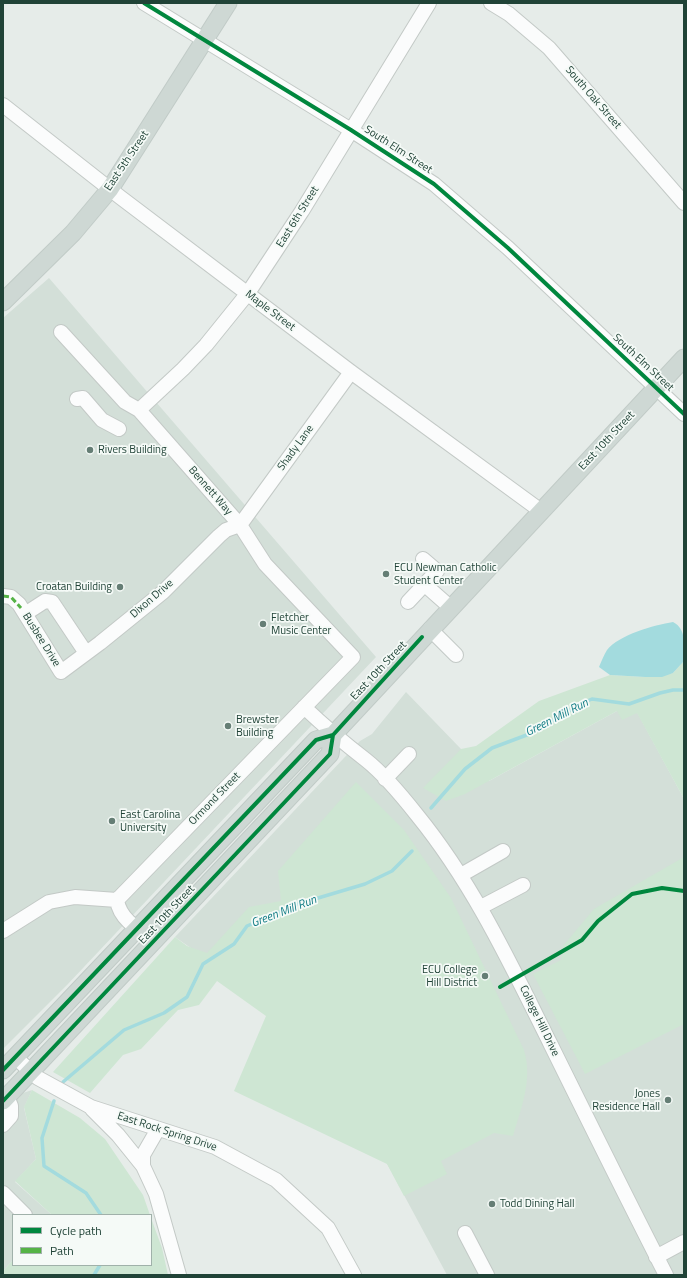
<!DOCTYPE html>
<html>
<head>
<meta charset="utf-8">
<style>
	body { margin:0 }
	#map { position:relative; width:687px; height:1278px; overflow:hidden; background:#e6ece9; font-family:"Titillium Web",sans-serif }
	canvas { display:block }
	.frame { position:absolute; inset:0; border:4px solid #204337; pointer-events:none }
	.legend { position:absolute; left:12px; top:1214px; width:140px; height:52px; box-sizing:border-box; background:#f5faf7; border:1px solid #a0b1aa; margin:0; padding:5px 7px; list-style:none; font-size:12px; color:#204337 }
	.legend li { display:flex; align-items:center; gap:8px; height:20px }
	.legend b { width:20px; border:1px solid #a0b1aa }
</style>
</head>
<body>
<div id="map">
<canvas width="687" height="1278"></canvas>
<div class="frame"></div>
<ul class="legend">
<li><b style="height:5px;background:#00873e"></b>Cycle path</li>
<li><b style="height:5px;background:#55b346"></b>Path</li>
</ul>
</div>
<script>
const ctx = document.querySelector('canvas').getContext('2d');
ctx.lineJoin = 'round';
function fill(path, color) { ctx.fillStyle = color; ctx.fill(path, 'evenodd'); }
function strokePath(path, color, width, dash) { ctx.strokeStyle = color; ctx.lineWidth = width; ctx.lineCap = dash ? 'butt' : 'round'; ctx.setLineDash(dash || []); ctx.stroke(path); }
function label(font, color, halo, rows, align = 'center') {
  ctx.font = font + ' "Titillium Web",sans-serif'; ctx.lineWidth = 3.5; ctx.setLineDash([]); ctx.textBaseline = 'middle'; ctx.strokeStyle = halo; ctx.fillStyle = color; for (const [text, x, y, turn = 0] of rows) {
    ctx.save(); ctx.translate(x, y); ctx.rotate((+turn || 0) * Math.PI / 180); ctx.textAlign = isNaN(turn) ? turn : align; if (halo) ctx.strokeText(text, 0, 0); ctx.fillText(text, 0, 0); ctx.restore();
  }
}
const built = new Path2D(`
	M49 278 376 657 67 985 3 1049V318Z
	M406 692 461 749 489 781 617 711 637 712 684 799V1275H447L279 963 250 989 175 937 360 741 372 734Z
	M32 1090 24 1108 36 1159 15 1182 52 1215H13V1260L3 1271V1114L23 1093Z`);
const green = new Path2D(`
	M684 661V799L637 713 622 720 617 711 465 794 446 801 423 788 461 749 476 746 539 701 610 675 645 677 673 673Z
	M356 782 404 830 451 898 524 1050C533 1080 521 1108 513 1136L494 1133 441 1161 447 1174 404 1196 387 1164 234 1091 266 1016 217 981 199 1005 178 1010 141 1049 123 1055 90 1093 53 1072 175 937 187 946 207 953 249 907 281 901 278 871Z
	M684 857V1024L585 1074 533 974 561 960 563 946 594 909Z
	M32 1090 80 1118 105 1139 143 1195 150 1215H52L15 1181 36 1159 24 1107Z
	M151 1218 162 1248 168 1275H3V1271L13 1260V1265H151Z`);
const water = new Path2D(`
	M673 622C687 629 684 646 684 661L673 673 662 677H645L610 675 599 667C601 662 604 655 607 650 619 635 654 625 673 622Z`);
const stream = new Path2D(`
	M431 808 465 769 492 748 532 733 580 704 592 699 629 704 660 693 673 690H684
	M63 1082 124 1030 164 1013 187 997 203 964 234 944 247 926 298 904 365 884 392 871 412 851
	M54 1101 42 1138 44 1166 86 1193 101 1215
	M94 1275 100 1265`);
const minor = new Path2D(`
	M144 3 351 130 434 184 508 248 684 414
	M491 3 509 14 549 48 684 203
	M3 105 120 197 351 372 541 511
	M61 332 125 402 139 410 240 525 265 564 353 657 117 900C120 921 140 930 156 940
	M77 399 83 398 102 420 119 429
	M139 410 183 369 206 345 248 293 302 211 429 3
	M424 584 450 607
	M3 596 11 597 19 604 61 672 100 643 163 592 219 536 226 530 240 525 351 372
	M408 602 437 571 423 559
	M25 614 45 601 52 602 86 653
	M430 629 456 655
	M304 707C324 726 344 743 366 760 385 775 402 796 417 815 474 885 511 965 551 1045 589 1122 627 1199 666 1275
	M385 779 409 754
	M461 875 503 851
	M481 907 523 885
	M3 931 49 902 75 897 117 900
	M15 1057 38 1078 91 1107 215 1147 276 1180 328 1228 354 1275
	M92 1109 118 1135 143 1166
	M3 1125 11 1116V1106L7 1096
	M158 1129 143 1155V1166L156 1194 179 1275
	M3 1193 25 1215
	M465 1233 487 1275
	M656 1257 684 1242`);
const major = new Path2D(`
	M3 302 73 233 110 189 228 3
	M3 1070 316 740 333 735 684 358
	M3 1101 330 754 333 735`);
const quiet = new Path2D(`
	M3 596 11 597 21 608`);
const cycleway = new Path2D(`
	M144 3 351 130 434 184 508 248 684 414
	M500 987 582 940 598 921 632 894 662 888 684 891
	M3 1070 316 740 333 735 422 637
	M3 1101 330 754 333 735`);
const markers = [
	[90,450,4,"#657e75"],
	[386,574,4,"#657e75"],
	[120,587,4,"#657e75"],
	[263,624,4,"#657e75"],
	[228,726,4,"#657e75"],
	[112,821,4,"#657e75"],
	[485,976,4,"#657e75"],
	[668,1100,4,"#657e75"],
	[492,1204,4,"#657e75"]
];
const streetNames = [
	["South Oak Street",593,98,49],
	["South Elm Street",398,150,33],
	["East 5th Street",127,161,-56],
	["East 6th Street",298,217,-58],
	["Maple Street",270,311,37],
	["South Elm Street",643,363,43],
	["East 10th Street",607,441,-47],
	["Shady Lane",296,448,-54],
	["Bennett Way",210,491,49],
	["Dixon Drive",152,599,-41],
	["Busbee Drive",41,640,58],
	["East 10th Street",379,671,-47],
	["Ormond Street",215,799,-46],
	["East 10th Street",167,915,-47],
	["College Hill Drive",539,1021,64],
	["East Rock Spring Drive",167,1132,18]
];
const poiNames = [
	["Rivers Building",98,450],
	["ECU Newman Catholic",394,568],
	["Student Center",394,581],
	["Croatan Building",112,587,"right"],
	["Fletcher",271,618],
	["Music Center",271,631],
	["Brewster",236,720],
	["Building",236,733],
	["East Carolina",120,815],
	["University",120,828],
	["ECU College",477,970,"right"],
	["Hill District",477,983,"right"],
	["Jones",660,1094,"right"],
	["Residence Hall",660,1107,"right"],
	["Todd Dining Hall",500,1204]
];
const waterNames = [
	["Green Mill Run",557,718,-27],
	["Green Mill Run",284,912,-21]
];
fill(built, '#d3dfd8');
fill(green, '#cee6d3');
fill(water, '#a3dbde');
strokePath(stream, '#a3dbde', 3.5);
strokePath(minor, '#c3c9c6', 16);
strokePath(major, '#c1cbc7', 19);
strokePath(minor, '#fbfcfc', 14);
strokePath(major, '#ced8d4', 17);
strokePath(quiet, '#55b346', 3, [6, 3]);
strokePath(cycleway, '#00873e', 4);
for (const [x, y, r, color] of markers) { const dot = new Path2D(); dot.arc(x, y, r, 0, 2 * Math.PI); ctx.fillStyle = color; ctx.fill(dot); strokePath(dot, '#f5faf7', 1.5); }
label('11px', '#204337', '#f5faf7', streetNames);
label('11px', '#204337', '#f5faf7', poiNames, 'left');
label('italic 12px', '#137d86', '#f5faf7', waterNames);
</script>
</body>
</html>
